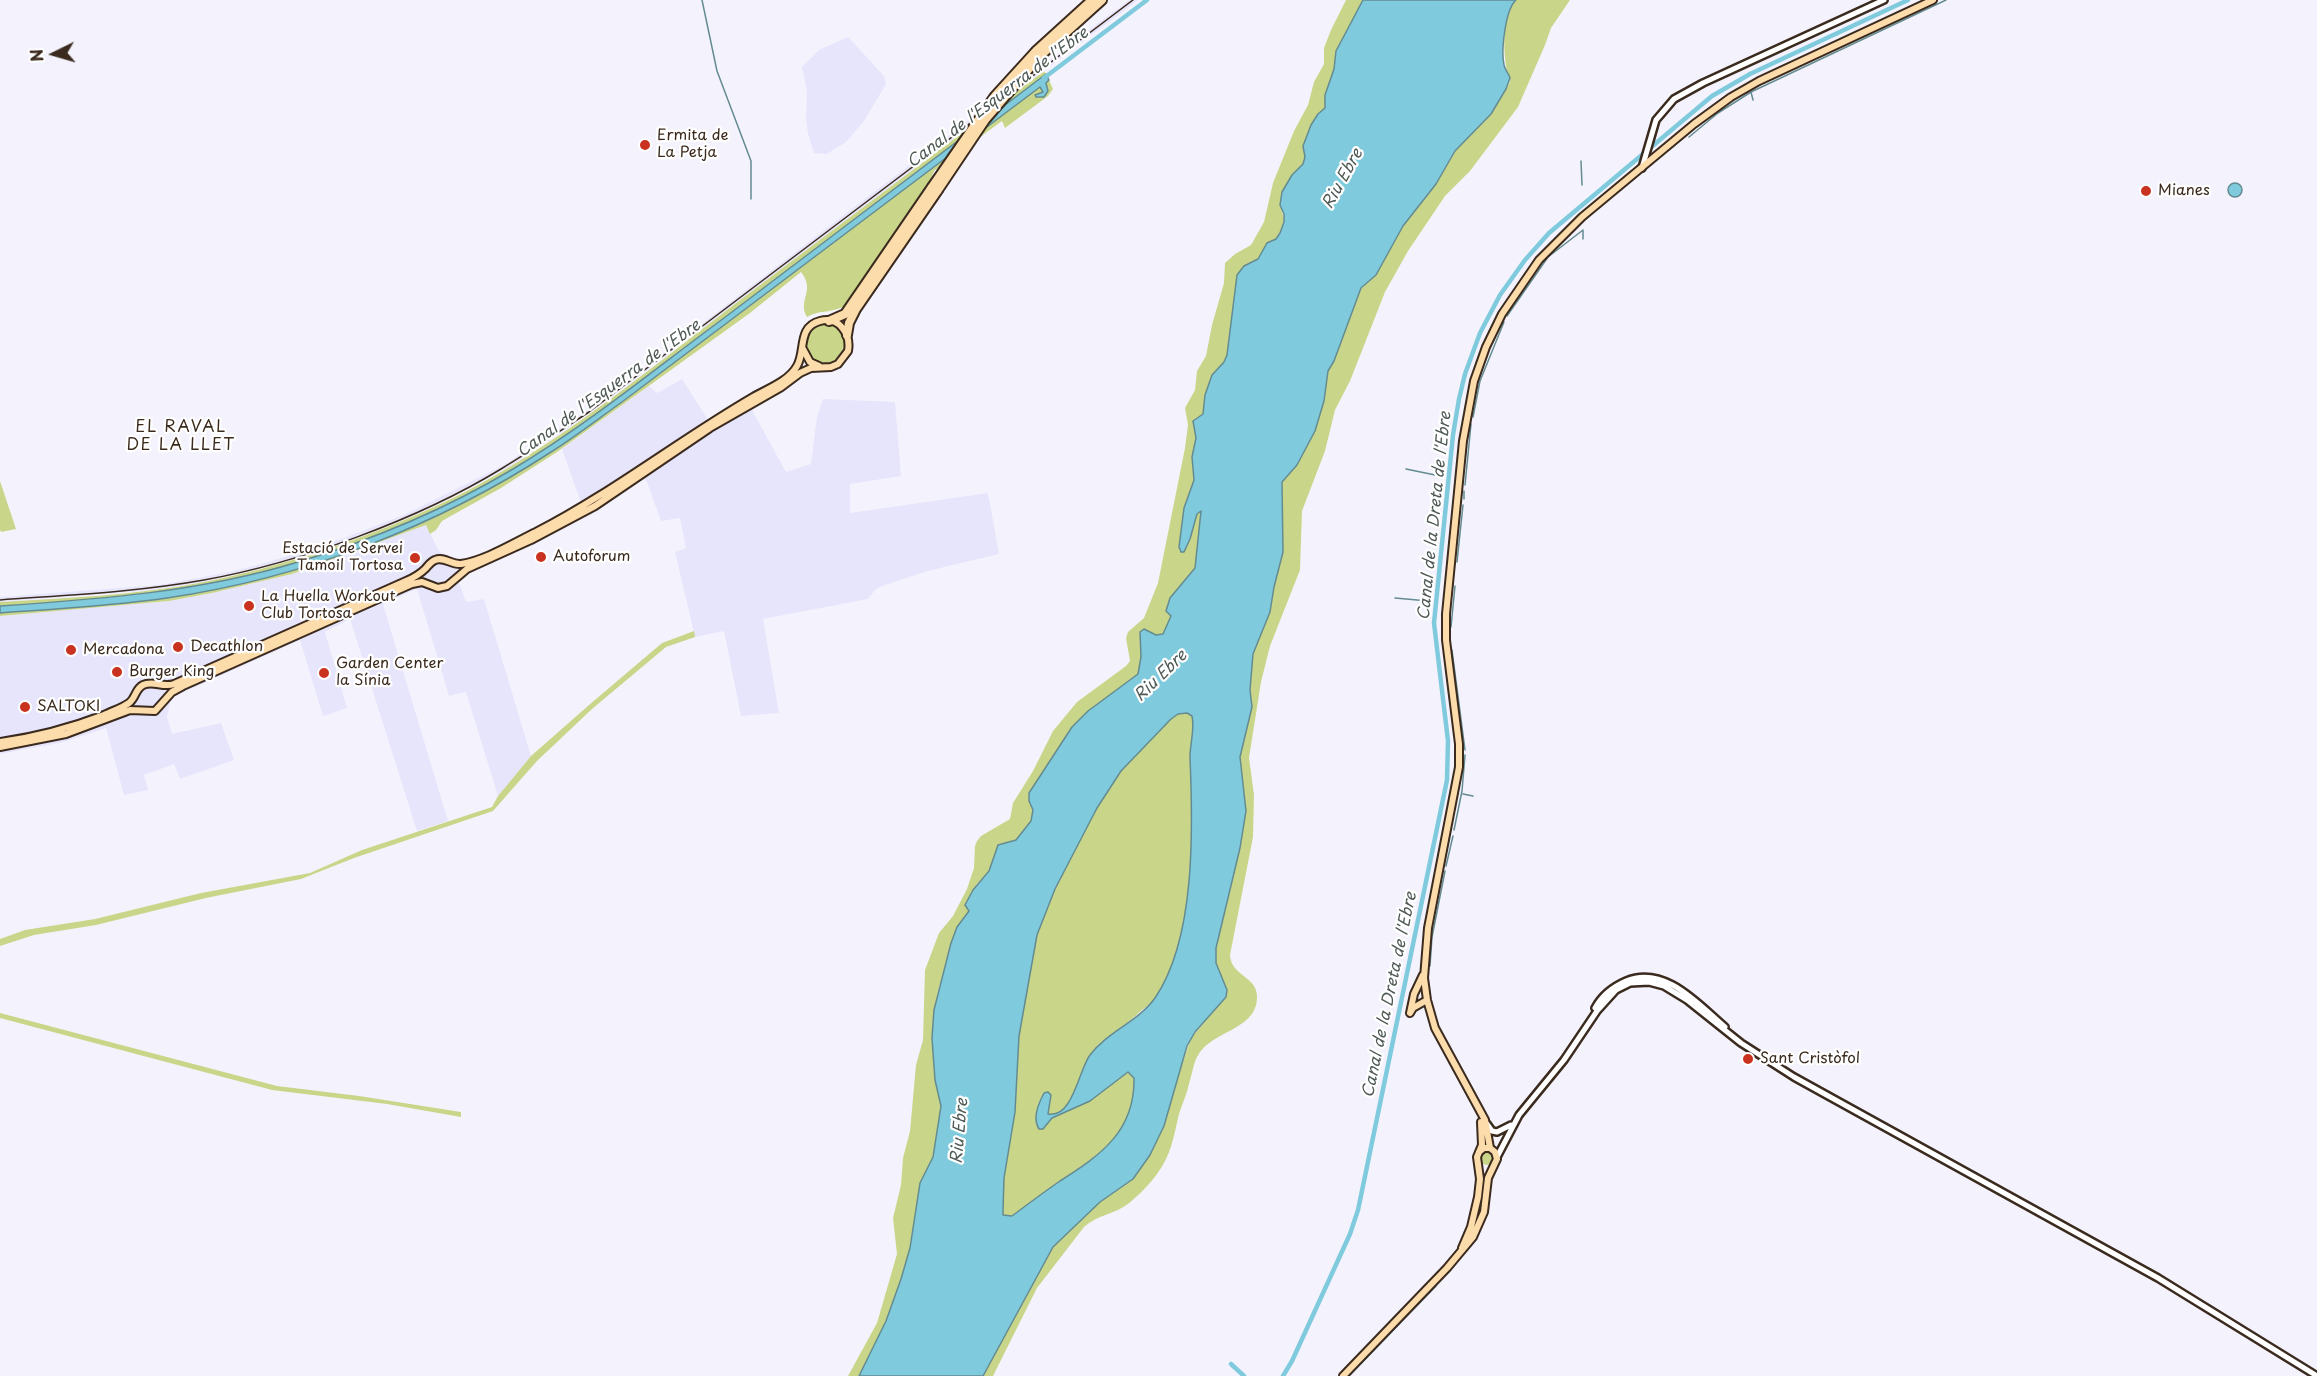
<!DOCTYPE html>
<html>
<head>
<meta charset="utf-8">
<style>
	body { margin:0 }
	#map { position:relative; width:2317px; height:1376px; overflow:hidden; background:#f4f3fd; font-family:"Playpen Sans",sans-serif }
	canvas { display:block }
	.north { position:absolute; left:24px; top:24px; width:60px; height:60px; -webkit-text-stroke:4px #fff; paint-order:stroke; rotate:265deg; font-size:16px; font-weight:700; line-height:24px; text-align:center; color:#3b2a1e }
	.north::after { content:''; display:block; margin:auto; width:21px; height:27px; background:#3b2a1e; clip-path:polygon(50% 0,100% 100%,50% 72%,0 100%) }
</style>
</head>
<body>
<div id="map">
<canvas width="2317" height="1376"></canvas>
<div class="north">N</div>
</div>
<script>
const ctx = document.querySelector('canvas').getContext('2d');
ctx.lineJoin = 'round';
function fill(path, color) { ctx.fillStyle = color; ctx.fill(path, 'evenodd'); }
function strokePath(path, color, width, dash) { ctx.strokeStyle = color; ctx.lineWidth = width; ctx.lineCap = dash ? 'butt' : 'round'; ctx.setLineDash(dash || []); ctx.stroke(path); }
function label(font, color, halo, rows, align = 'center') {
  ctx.font = font + ' "Playpen Sans",sans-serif'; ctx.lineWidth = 4.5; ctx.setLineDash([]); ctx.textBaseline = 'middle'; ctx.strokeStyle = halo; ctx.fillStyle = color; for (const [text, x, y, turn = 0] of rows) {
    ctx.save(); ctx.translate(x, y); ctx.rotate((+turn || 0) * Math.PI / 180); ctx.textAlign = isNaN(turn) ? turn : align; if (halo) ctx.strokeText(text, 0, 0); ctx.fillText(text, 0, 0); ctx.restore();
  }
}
const built = new Path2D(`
	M1129 0H1138L626 386 550 441 509 467 419 513 338 545 267 567 203 582 152 590 0 602V597L159 585 230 572 265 563 344 538 406 514 504 465 600 402 870 195Z
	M848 37 884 76 886 84 864 121 846 142 827 154 814 153 808 134 806 118 807 91 802 67 819 50Z
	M682 379 714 429 752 410 786 472 811 464 817 416 823 399 895 402 901 476 850 484V513L988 493 999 554 928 571 882 586 875 590 868 599 763 619 779 713 741 716 724 631 695 637 675 552 686 548 680 518 661 521 647 482 635 467 581 503 562 449 649 386 657 393Z
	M426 525 439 551 448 557 457 559 463 577 458 580 466 602 484 599 531 756 498 796 466 692 449 696 417 589 383 604 448 821 417 831 350 619 325 632 347 708 323 716 300 640 171 698 167 717 172 734 221 723 234 760 180 779 174 764 144 775 148 790 124 795 106 728 64 742 0 754V616L169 601 212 593 292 574Z`);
const green = new Path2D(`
	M1346 0H1363L1336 51 1334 69 1325 95V108L1318 114 1311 125 1303 146 1305 157 1303 164 1292 175 1282 192 1280 205 1284 219 1281 230 1276 239 1267 244 1258 259 1244 266 1237 275 1227 355 1224 362 1212 375 1205 395 1203 414 1195 419 1193 425 1196 438 1192 457 1194 480 1184 508 1179 547V550L1184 552 1190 539 1197 514 1201 511 1195 568 1177 590 1169 621 1163 634 1158 636 1140 632 1141 657 1138 674 1088 712 1072 727 1029 793V801L1033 810 1031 821 1016 840 998 845 989 871 976 885 968 914 957 927 951 943 938 991 934 1010 932 1038 935 1080 941 1106 935 1145 933 1157 920 1183 909 1253 901 1279 886 1321 859 1376H848L877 1323 897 1254 893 1218 901 1185 903 1158 910 1131 916 1065 923 1040 925 970 939 933 953 916 967 889 974 868 975 846 977 841 981 836 1010 819 1013 803 1033 771 1053 731 1077 702 1126 666 1130 661 1126 638 1128 632 1144 618 1158 583 1185 448 1188 425 1185 408 1195 390 1197 371 1206 356 1212 325 1224 283 1225 263 1235 254 1251 245 1264 222 1273 183 1294 131 1308 105 1314 82 1324 64V48L1331 30Z
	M1516 0H1570L1551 28 1545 45 1518 107 1470 171 1445 196 1408 251 1385 292 1350 381 1335 410 1325 451 1302 511 1300 570 1270 646 1261 682 1249 758 1254 795 1253 837 1230 955C1231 977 1259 976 1257 999 1255 1031 1211 1030 1197 1057 1193 1065 1192 1075 1189 1084 1187 1094 1182 1104 1179 1114 1174 1135 1171 1156 1157 1174 1150 1184 1138 1196 1128 1204 1115 1214 1097 1215 1084 1227L1037 1288 993 1376H983L1053 1247 1100 1202 1133 1179 1174 1088 1191 1038 1226 997 1227 990 1216 963V948L1240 848 1246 811 1240 757 1252 707 1250 690 1253 654 1270 612 1274 587 1283 552 1282 482 1297 465 1315 431 1324 401 1328 371 1334 361 1361 289 1376 275 1403 226 1436 184 1455 151 1491 114 1510 82C1503 62 1500 16 1516 0Z
	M1044 71 1046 74C938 155 832 237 724 318 655 369 587 425 513 469 447 509 372 540 298 562 200 592 101 599 0 606V602C68 598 137 595 204 582 276 568 348 544 416 515 530 467 629 385 727 310 832 230 939 151 1044 71Z
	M1049 80 1053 89 1048 96 1005 128 1002 121 934 171 931 179 843 307C830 313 819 310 807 317 797 300 816 291 801 272L750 313 557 452 501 488 442 521 436 530 430 534 426 525 292 574 212 593 169 601 0 616V613C56 609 112 606 167 598 304 577 436 528 551 452 575 437 598 419 622 402L1040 86 1043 92 1035 95 1040 98 1048 92 1046 82Z
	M805 344a20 20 0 1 1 40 0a20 20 0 1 1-40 0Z
	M0 481 16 529 1 532 0 530Z
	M694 631 695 637 666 647 592 709 537 761 493 811 354 858 301 879 206 898 96 925 34 935 0 946V939L25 930 95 919 201 893 310 873 362 850 492 807 498 796 531 756 589 705 662 643Z
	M1187 713 1192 716C1194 730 1190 743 1190 757 1193 826 1196 940 1155 998 1152 1003 1147 1006 1142 1010 1123 1028 1099 1040 1086 1063 1077 1077 1071 1118 1048 1114L1051 1095 1044 1093 1039 1101 1036 1122H1050L1052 1118 1090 1101 1128 1072 1134 1078C1135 1135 1098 1155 1057 1183 1041 1194 1027 1205 1012 1216L1003 1215V1210L1004 1178 1015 1112 1019 1036 1037 935 1055 889 1097 808 1121 771 1171 719 1178 714Z
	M0 1013 277 1086 359 1096 461 1112V1117L387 1104 272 1090 0 1018Z
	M1480 1158a7 7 0 1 1 14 0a7 7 0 1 1-14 0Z`);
const water = new Path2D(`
	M1363 0H1516C1505 10 1501 51 1504 65 1505 70 1509 74 1510 78L1506 89 1491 114 1455 151 1436 184 1403 226 1376 275 1361 288 1334 361 1328 371 1324 401 1315 431 1297 465 1282 482 1283 552 1274 587 1270 612 1253 654 1250 690 1252 707 1240 757 1246 811 1240 848 1216 948V963L1227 990 1226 997 1195 1032 1187 1046 1164 1126 1150 1155 1133 1179 1100 1202 1053 1247 983 1376H859L886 1321 901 1279 910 1248 920 1183 933 1157 941 1106 935 1080 932 1038 934 1010 951 943 957 927 969 911 965 905 973 890 989 871 998 845 1016 840 1031 821 1033 810 1029 801V793L1072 727 1088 711 1138 674 1141 657 1140 632 1144 629 1156 635 1163 634 1171 616 1166 611 1170 598 1195 568 1201 511 1197 514 1190 539 1184 552H1181L1179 547 1184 508 1194 480 1192 457 1196 438 1193 421 1203 414 1205 395 1212 375 1224 362 1227 355 1237 275 1244 266 1258 259 1267 243 1276 239 1280 233 1284 222V214L1280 205 1282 192 1292 175 1303 164 1305 157 1303 146 1311 125 1318 114 1325 108V95L1334 69 1336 51ZM1187 713 1192 716C1195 730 1190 743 1190 757 1193 828 1196 938 1155 998 1139 1021 1107 1032 1090 1055 1079 1069 1073 1119 1048 1114L1051 1095 1048 1092 1044 1093C1038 1104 1032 1118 1039 1129H1043L1052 1118 1090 1101 1128 1072 1134 1078C1135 1131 1101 1155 1060 1181 1044 1192 1028 1204 1012 1216L1003 1215V1211L1004 1178 1015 1112 1019 1036 1037 935 1055 889 1097 808 1121 771 1171 719 1178 714Z
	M1046 74 1049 80 1046 83 1048 91 1044 97H1036L1035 95 1043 92 1040 87 622 402C598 419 575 437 551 452 436 527 303 578 167 598 112 606 56 609 0 613V606C101 599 200 592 298 562 372 540 446 509 513 469 587 425 655 369 724 318 832 237 938 155 1046 74Z
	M2228 190a7 7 0 1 1 14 0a7 7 0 1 1-14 0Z`);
const stream = new Path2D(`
	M702 0 717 71 751 161V199
	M1751 92 1753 100
	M1689 137 1718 113 1751 92 1946 0
	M1581 161 1582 185
	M1583 231V239
	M1507 316 1548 257 1583 230
	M1473 417 1480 381 1504 322
	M1406 469 1440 476
	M1465 485 1471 424
	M1464 499V491
	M1457 562 1463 505
	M1395 598 1428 601
	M1451 627 1455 586
	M1452 650 1465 750
	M1463 794 1473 796
	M1454 830 1462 791 1465 755
	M1446 866 1453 836
	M1430 966 1432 937 1445 871
	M1349 1376 1436 1286`);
const canal = new Path2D(`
	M1044 78 1147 0
	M1231 1364 1244 1376
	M1283 1376 1292 1361 1350 1234 1358 1210 1447 780 1448 741 1434 623 1453 435 1459 399 1465 374 1480 333 1500 295 1525 260 1549 233 1712 96 1750 74 1908 0`);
const secondary = new Path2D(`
	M1642 168 1656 120 1674 99 1703 83 1884 0
	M1595 1008C1602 995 1612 987 1626 981 1665 965 1698 1004 1725 1027
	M1487 1124 1492 1131 1497 1132 1511 1125
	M1497 1157 1519 1115 1564 1060 1597 1011 1616 990 1630 983 1649 982 1664 986 1687 1000 1741 1043 1794 1077 2158 1278 2317 1376`);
const primary = new Path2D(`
	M803 349 810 362 819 366
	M0 742C36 737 70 728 104 715 112 711 122 708 129 703 136 698 135 689 143 685 153 680 163 688 174 684L406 581C413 578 420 574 425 569 428 566 430 562 435 560 444 556 451 565 461 564 486 560 513 543 536 532 612 493 679 440 753 397 767 389 789 381 797 366 806 351 797 327 820 321 839 316 851 334 848 351L838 364 831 367 811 368 800 373 780 388 710 428 595 506 531 540 467 569 447 586 438 588 422 582 412 584 183 686 172 692 155 711 130 710 66 734 0 747
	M1410 1013 1414 994 1423 975
	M1410 1013 1413 1008 1427 1000
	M1490 1148 1485 1120 1435 1028 1427 1000 1424 978 1428 928 1459 767V744L1446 640V614L1463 441 1474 381 1486 347 1502 314 1539 260 1582 217 1694 124 1731 97 1759 81 1933 0
	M1462 1248 1471 1227 1478 1197 1480 1179 1477 1157 1482 1145 1481 1122
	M1343 1376 1447 1268 1473 1237 1484 1212 1488 1178 1497 1159 1495 1152 1490 1148H1484L1479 1152`);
const highway = new Path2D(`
	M1036 51 1092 0
	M1040 56 1102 0
	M829 321 845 314 932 187
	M847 335 849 323 856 309 938 190`);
const rail = new Path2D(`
	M0 600C68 595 137 592 204 580 299 563 419 519 501 469 531 451 560 431 589 412L1133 0`);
const highwayBridge = new Path2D(`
	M932 187 995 96 1036 51
	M938 190 985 120 1040 56`);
const markers = [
	[645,145,6,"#c8321e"],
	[2146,191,6,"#c8321e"],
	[541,557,6,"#c8321e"],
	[415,558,6,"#c8321e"],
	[249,606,6,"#c8321e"],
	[178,647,6,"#c8321e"],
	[71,650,6,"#c8321e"],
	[117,672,6,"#c8321e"],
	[324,673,6,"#c8321e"],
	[25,707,6,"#c8321e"],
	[1748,1059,6,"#c8321e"]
];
const poiNames = [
	["Ermita de",657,136],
	["La Petja",657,153],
	["Mianes",2158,191],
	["Estació de Servei",403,549,"right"],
	["Tamoil Tortosa",403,566,"right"],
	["Autoforum",553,557],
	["La Huella Workout",261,597],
	["Club Tortosa",261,614],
	["Decathlon",190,647],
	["Mercadona",83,650],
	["Garden Center",336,664],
	["la Sínia",336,681],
	["Burger King",129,672],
	["SALTOKI",37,707],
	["Sant Cristòfol",1760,1059]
];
const waterNames = [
	["Canal de l'Esquerra de l'Ebre",998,98,-37],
	["Riu Ebre",1343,179,-61],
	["Canal de l'Esquerra de l'Ebre",609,389,-36],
	["Canal de la Dreta de l'Ebre",1435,516,-84],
	["Riu Ebre",1161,676,-44],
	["Canal de la Dreta de l'Ebre",1390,995,-78],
	["Riu Ebre",960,1131,-85]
];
const neighbourhoodNames = [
	["EL RAVAL",181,428],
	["DE LA LLET",181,446]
];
fill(built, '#e7e5fb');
fill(green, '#c9d689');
fill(water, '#7fcbdd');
strokePath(water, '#648b91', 1.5);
strokePath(stream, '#648b91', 1.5);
strokePath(canal, '#7fcbdd', 4.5);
strokePath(secondary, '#3b2a1e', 10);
strokePath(primary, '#3b2a1e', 10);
strokePath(highway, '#3b2a1e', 12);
strokePath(secondary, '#fff', 5);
strokePath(primary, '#fddcac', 6);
strokePath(highway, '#fddcac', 8);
strokePath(rail, '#3b2a1e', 1.5);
strokePath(highwayBridge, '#3b2a1e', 12, []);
strokePath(highwayBridge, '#fddcac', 8);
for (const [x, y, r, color] of markers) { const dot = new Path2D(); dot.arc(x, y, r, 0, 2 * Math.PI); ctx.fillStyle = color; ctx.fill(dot); strokePath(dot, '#fff', 2); }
label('15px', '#3b2a1e', '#fff', poiNames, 'left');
label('italic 16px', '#4f5a57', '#fff', waterNames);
ctx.letterSpacing = '1.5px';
label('16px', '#3b2a1e', '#fff', neighbourhoodNames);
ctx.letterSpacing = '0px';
</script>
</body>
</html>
